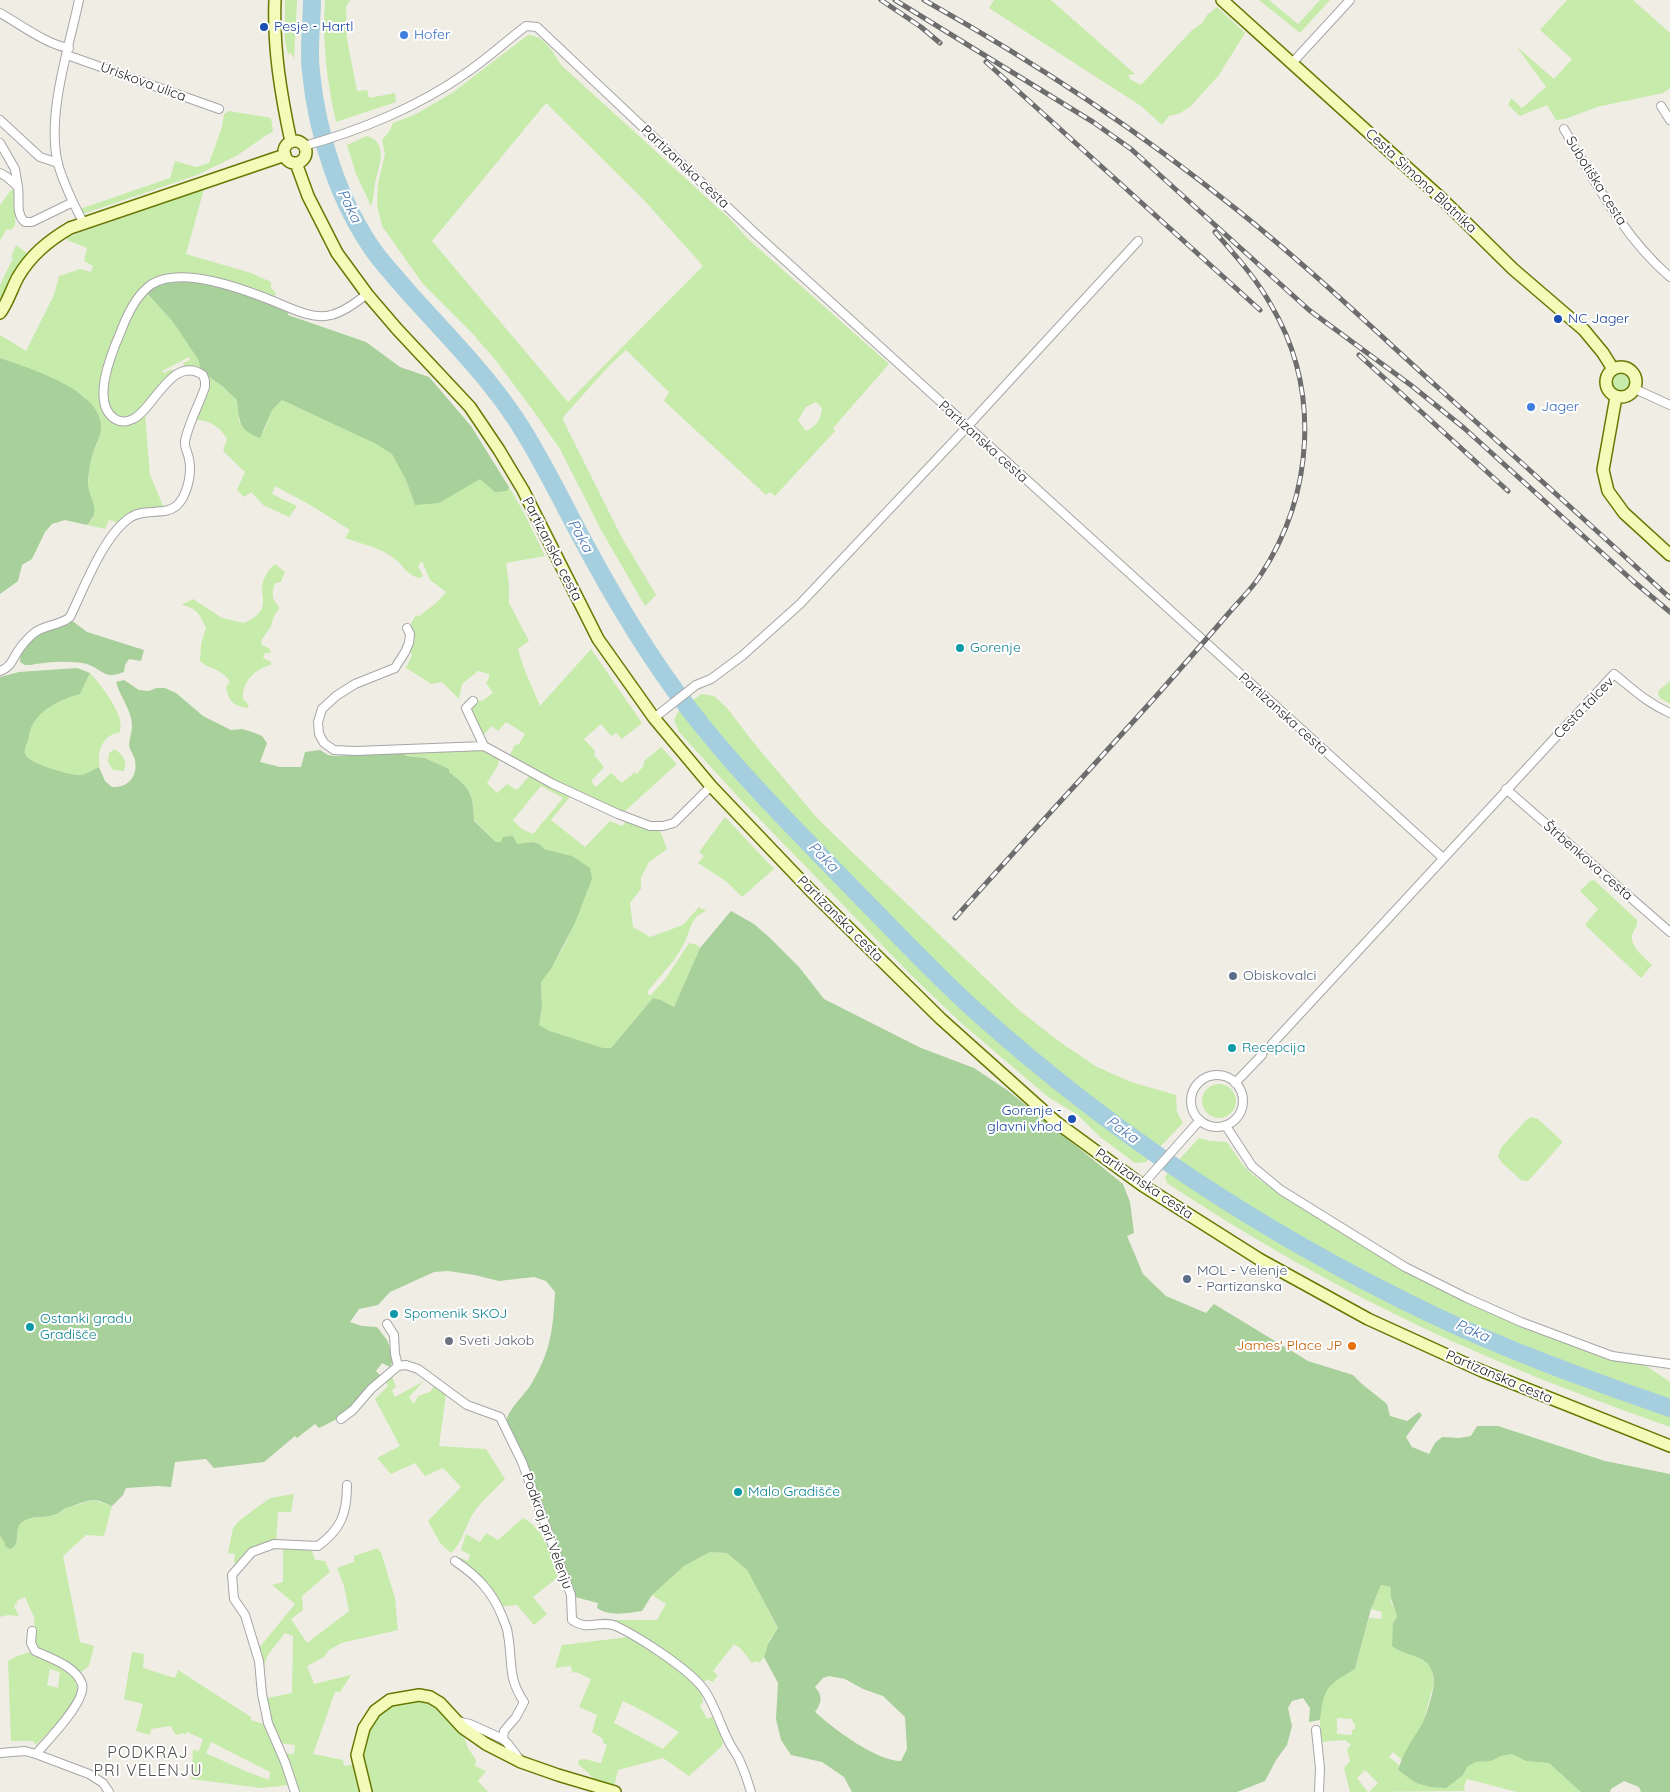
<!DOCTYPE html>
<html>
<head>
<meta charset="utf-8">
<style>
	body { margin:0 }
	canvas { display:block; background:#f0ede5 }
</style>
</head>
<body>
<canvas width="1670" height="1792"></canvas>
<script>
const ctx = document.querySelector('canvas').getContext('2d');
ctx.lineJoin = 'round';
function fill(path, color) { ctx.fillStyle = color; ctx.fill(path, 'evenodd'); }
function strokePath(path, color, width, dash) { ctx.strokeStyle = color; ctx.lineWidth = width; ctx.lineCap = dash ? 'butt' : 'round'; ctx.setLineDash(dash || []); ctx.stroke(path); }
function label(font, color, halo, rows, align = 'center') {
  ctx.font = font + ' Quicksand,sans-serif'; ctx.lineWidth = 4; ctx.setLineDash([]); ctx.textBaseline = 'middle'; ctx.strokeStyle = halo; ctx.fillStyle = color; for (const [text, x, y, turn = 0] of rows) {
    ctx.save(); ctx.translate(x, y); ctx.rotate((+turn || 0) * Math.PI / 180); ctx.textAlign = isNaN(turn) ? turn : align; if (halo) ctx.strokeText(text, 0, 0); ctx.fillText(text, 0, 0); ctx.restore();
  }
}
const grass = new Path2D(`
	M285 0H297L294 59 291 53 288 54 285 41Z
	M325 0H350L346 7 347 39 357 91 367 90 369 98 395 93 396 102 336 122C327 82 322 41 325 0Z
	M994 0H1051L1135 74 1128 75 1130 79 1141 85 1191 31 1202 23 1207 15 1217 7 1245 33 1219 75 1190 107 1178 114 1169 116 1162 125 1141 106 989 8Z
	M1259 0H1269L1298 24 1320 0H1330L1300 33Z
	M1567 0H1633L1670 33V88L1663 93 1597 107 1565 119 1556 120 1547 105 1520 116 1508 105 1511 98 1522 108 1546 87 1516 46 1554 79 1572 59 1540 30Z
	M528 35C545 36 553 52 561 65L729 218 748 239 889 364 833 428 835 431 775 496 770 492 766 495 664 401 669 392 626 350 608 367 564 416 563 420 621 536 656 595 645 606 600 528 560 449 532 409 497 362 472 333 423 284 382 226 377 205 378 184 385 154 382 140 389 132 393 123 416 114 452 93ZM546 103 643 199 703 266 568 402 432 241ZM816 402 822 408C821 419 817 426 806 431L798 420 806 407Z
	M229 111 271 118 273 132 268 134 238 155 197 175 83 214 80 209 170 178 175 161 196 167 209 163 222 127 224 114Z
	M367 136C389 143 379 166 375 183 374 190 374 199 371 206L356 174 347 145Z
	M204 189 186 254 251 273 271 282V288L276 293 275 296 234 282 195 276 145 287C134 310 98 376 100 398 101 408 108 414 113 421L145 413 150 475 164 508 119 523 109 520 105 529 87 525 93 519 88 485 89 471 92 454 97 444 100 417 84 396 52 378 0 358V335L26 351 54 295 59 276 80 269 91 272 93 266 84 261 87 248 67 240 68 237Z
	M11 190H14L16 194 15 226 11 230 7 229 0 240V205Z
	M16 245 28 254 0 301V285L13 258 11 257Z
	M146 292 173 322 199 361 200 370 185 369 183 363 190 360 189 357 162 371 164 373 172 369 174 373 142 410 123 420 110 412 105 396 109 373 118 342 135 306Z
	M1610 382a11 11 0 1 1 22 0a11 11 0 1 1-22 0Z
	M207 375 222 386 237 400 239 422 264 431 272 410 282 400 376 444 393 454 406 480 415 505 480 478 495 491H507L509 487 524 513 545 556 506 563 509 584V603L529 641 518 649 523 666 540 706 591 649 642 723 622 739 616 733 611 736 601 724 584 739 595 751 594 755 604 767 591 781 596 787 611 773 622 783 635 772 637 774 644 765V761L661 747 677 764 624 812 571 791 509 756 515 745 519 744 525 734 506 722 498 731 492 726 483 735 468 713 470 708 477 700 482 701 493 693 486 683 489 678V674L478 671 462 684 459 699 442 682 431 684 405 667 407 666 412 655 410 652 413 637 411 623 416 615 418 617 436 603 446 592 430 580 422 561 418 566 423 576 420 578C406 575 406 568 396 560 382 548 362 544 345 538L350 530 312 506 275 486 272 494 297 506 289 517 263 505 251 492 244 497 237 490 245 472 223 451 227 439C220 427 211 421 198 420L194 417Z
	M275 564 285 572 281 582 275 583C272 591 271 599 278 605L279 609 274 616 271 626 261 641 262 645 270 649 271 653H265L263 658 271 662V665C255 669 242 681 243 699L249 705 247 708C233 706 228 700 226 687L230 682C223 669 210 670 200 661L201 644 206 628C199 614 198 608 181 605L193 599 222 618 244 623C251 620 259 615 262 608 264 603 263 597 262 592 261 582 267 570 275 564Z
	M90 673C100 684 128 718 119 733 107 733 98 747 99 759 99 762 100 764 99 767 94 770 87 774 81 775 71 776 32 764 26 756 23 752 26 745 28 741 29 736 30 730 32 726 40 709 62 699 80 694Z
	M1670 681V704L1660 698 1658 694 1659 690Z
	M701 694 714 696 727 708 753 742 818 819 850 850 1020 1011 1060 1042 1097 1067 1131 1082 1176 1095 1177 1112 1183 1123 1157 1150 1098 1108 1005 1033 952 984 775 804 749 775 690 703Z
	M683 708 741 779 930 973 999 1037 1041 1072 1151 1156 1146 1162 1135 1163 1100 1137 1078 1115 1048 1097 960 1022 912 976 741 800 679 732 674 720 678 712Z
	M115 749C123 756 128 760 124 771L113 770 108 762 109 753Z
	M480 749 491 751 499 758 498 765 487 783 497 793 507 784 517 790 531 774 570 797 551 820 585 847 610 821 622 826 627 820 660 831 667 849 649 862 641 877V889L630 903 633 927 650 937 683 925 699 907 701 909 707 910 697 916 692 923 685 942 674 960 647 992 650 996 666 978 689 943 697 945 700 948 674 1007 661 1000 653 998 611 1048H603L550 1031 539 1025 542 1007 541 982C565 952 578 915 592 879L572 856 544 849 536 842 516 844 496 842 474 820C473 792 471 789 449 772V769L425 758 406 756 403 752ZM541 786 563 798 533 834 522 829 513 820Z
	M725 817 774 869 742 897 727 882 698 863 704 856 699 852Z
	M1594 880 1637 920C1638 927 1634 929 1632 935 1630 947 1645 958 1652 965L1641 978 1585 925 1598 909 1580 891 1590 881Z
	M1202 1101a17 17 0 1 1 34 0a17 17 0 1 1-34 0Z
	M1531 1117 1538 1119 1562 1141V1143L1530 1179 1528 1181 1521 1180 1502 1163 1498 1156 1501 1148 1526 1120Z
	M1199 1138 1210 1141 1227 1142 1243 1165 1253 1175 1281 1195 1392 1264 1460 1298 1525 1327 1587 1351 1605 1356 1642 1363 1670 1382V1405C1583 1373 1494 1342 1411 1301 1329 1260 1252 1212 1176 1163Z
	M1171 1168C1238 1211 1305 1255 1376 1291 1437 1322 1500 1349 1563 1374 1599 1387 1634 1401 1670 1413V1427C1611 1406 1551 1384 1493 1359 1379 1311 1270 1251 1167 1183L1165 1177Z
	M392 1376 396 1387 392 1390 395 1397 424 1381 409 1397 414 1404 418 1396 430 1392 435 1385 446 1394 439 1446 486 1449 505 1479C496 1489 485 1498 477 1508 466 1521 463 1543 451 1553L440 1543 428 1521 461 1487 443 1468 425 1476 415 1463 391 1474 377 1458 400 1446 375 1399 388 1386 385 1382Z
	M294 1494 291 1512H278L276 1543C258 1542 249 1550 238 1564L234 1563 235 1554 228 1553 233 1528 240 1520 270 1498Z
	M94 1500 112 1506 104 1536 86 1535 63 1556 80 1642 94 1646 89 1666 78 1674 36 1649 34 1617 25 1597 16 1601 18 1603 14 1606 19 1616 8 1615 0 1617V1536L10 1549C22 1546 13 1530 21 1523 33 1514 43 1519 55 1515 58 1514 61 1511 65 1509 74 1505 85 1503 94 1500Z
	M523 1518C545 1530 551 1554 558 1577L533 1597 547 1614 534 1625 517 1605 499 1607 460 1560 461 1558 468 1561 470 1555 461 1550 466 1534 480 1542 486 1533 498 1540Z
	M283 1547 312 1551 315 1560 325 1561 330 1572 302 1596 303 1610 291 1619 307 1643 349 1611 344 1586 337 1568 354 1562V1556L378 1548 380 1552H381L395 1598 398 1630 341 1643 328 1651 324 1657 307 1666 314 1684 351 1675 340 1692H335L313 1754 343 1760 344 1766 355 1764 361 1792H298L284 1753 294 1754 295 1745 279 1743 273 1731 267 1698 292 1693 293 1636 285 1633 267 1656 263 1671 259 1648 295 1604 272 1585 283 1582Z
	M710 1552 727 1553 747 1570 778 1629 770 1639 764 1657 759 1663 755 1661 752 1663 741 1649 734 1644 713 1671 718 1675 713 1682 707 1679 703 1683C676 1658 647 1639 614 1622V1620H657L666 1604 652 1595 684 1566Z
	M1381 1585 1392 1587 1391 1603 1395 1608 1397 1617 1393 1623 1397 1650 1407 1652 1426 1662 1432 1670 1434 1682 1424 1720 1402 1760 1393 1752 1389 1757 1399 1765 1398 1770 1416 1783 1430 1787 1463 1775 1468 1766 1476 1762 1491 1761 1501 1756 1512 1754 1526 1761 1549 1763 1581 1792H1517L1467 1779 1464 1786 1465 1791 1369 1792 1378 1783 1365 1770 1357 1778 1368 1792H1350L1344 1768 1350 1761 1347 1749 1351 1745 1345 1740 1321 1742C1320 1724 1317 1698 1331 1684 1338 1678 1347 1674 1355 1669L1369 1618 1381 1619 1382 1612 1371 1609ZM1337 1718 1352 1719 1353 1723H1355V1729L1352 1730V1735L1337 1734Z
	M628 1637C645 1649 694 1676 702 1694 702 1695 703 1701 703 1702L700 1706 707 1719 712 1717 724 1741 721 1747 689 1776 663 1758 618 1770 614 1787 599 1783 578 1764 579 1760 584 1759 601 1763 607 1745 603 1743V1739L592 1732 597 1715 579 1707 591 1679 576 1672 572 1673 571 1666 555 1668 562 1645ZM623 1701 649 1714 679 1732 663 1749 614 1723Z
	M31 1652C43 1660 58 1661 69 1671 95 1693 51 1730 36 1745L33 1741H11L8 1661 17 1656ZM50 1669 60 1672 58 1688 47 1685Z
	M132 1652 144 1654 143 1668 175 1678 178 1670 251 1717V1720L267 1725 290 1785 261 1788 191 1779 193 1750 199 1751 203 1739 187 1732 185 1735 182 1733 178 1735 175 1734 171 1726 151 1729 150 1735 136 1731 143 1704 124 1699ZM211 1742 270 1772 269 1780 245 1771 206 1753Z
	M410 1700 427 1701 438 1706 462 1732 468 1748 476 1760 475 1766 486 1771 478 1781 488 1792H369L361 1754 363 1742 375 1717 385 1709Z`);
const forest = new Path2D(`
	M172 281C213 281 250 295 289 307L288 315 366 342 400 367 429 377 471 426 509 487 507 491 495 492 480 479 439 503 415 505 406 480 392 454 376 444 282 400 272 410 260 438C238 430 239 420 237 400L222 386 200 370 199 361 173 322 146 292 155 285Z
	M0 358C28 368 98 389 101 424 102 434 96 444 93 453 90 461 89 471 88 480 87 500 104 508 87 525L65 520 52 524 45 532 32 559 22 565 18 581 0 594Z
	M71 620 87 632 144 650 141 661 129 659 125 665 124 672C104 680 104 670 87 664 72 660 45 662 31 665H25L20 662 21 652 39 633 66 625Z
	M77 668 90 673 80 694C62 699 40 709 32 726 30 730 29 736 28 741 26 745 23 752 26 756 32 764 71 776 81 775 87 774 94 769 99 767L105 781 112 787C128 788 138 777 135 760 134 755 130 751 129 746 129 739 132 733 132 726 132 710 120 697 116 682L124 680 139 690 149 691 156 688H165L176 693 203 716 231 730 242 729 252 732 262 736 267 743 260 762 280 767H301L305 752 320 750 328 755 335 756 403 752 406 756 425 758 449 769V772C471 789 473 793 474 821L496 842H501L503 837 513 836 517 844C527 843 538 839 544 849L572 856 590 868 592 879 575 923 551 969 541 982 542 1007 539 1025 550 1031 603 1048H611L653 998 661 1000 674 1007 700 948 731 911 754 924 770 938 799 967 824 999 921 1048 974 1068 1007 1090 1123 1184 1130 1202 1134 1233 1127 1236 1143 1274 1166 1296 1206 1313 1214 1304 1308 1361 1353 1375 1362 1384 1387 1404 1390 1416 1407 1421 1419 1412 1422 1415 1406 1437 1412 1447 1429 1454 1435 1443 1442 1437 1459 1438 1471 1436 1477 1426H1498L1605 1461 1670 1474V1792H1641L1639 1787 1624 1781 1611 1789 1610 1792H1581L1549 1763 1526 1761 1512 1754 1501 1756 1491 1761 1476 1762 1468 1766 1463 1775 1446 1788 1430 1787 1416 1783 1398 1770C1403 1752 1414 1738 1423 1722 1427 1714 1434 1690 1434 1681 1434 1674 1431 1668 1427 1663 1417 1654 1401 1654 1392 1646L1393 1623 1397 1617C1395 1604 1389 1601 1391 1587L1381 1585 1371 1609 1355 1669C1327 1686 1324 1686 1320 1720L1309 1722 1310 1708 1303 1698 1292 1701 1288 1708 1292 1726 1287 1745 1276 1760 1265 1781 1237 1792H852L844 1777 822 1762 791 1755 781 1740 776 1719 778 1683 764 1657 768 1644 778 1628 747 1570 727 1553 710 1552 684 1566 652 1595 642 1611C627 1613 611 1617 597 1608L598 1603 575 1597 559 1555 525 1460 506 1421C510 1407 522 1398 530 1386 551 1352 553 1330 555 1292L546 1281 534 1277 499 1281 475 1275 448 1271 434 1272 390 1292 378 1305 359 1309 350 1322 362 1326 377 1327 387 1340 394 1359 390 1367 382 1363 376 1371 382 1377C365 1388 363 1397 350 1409 341 1417 330 1423 319 1428L315 1424 297 1438 295 1436 264 1462 214 1468 206 1459 175 1462 171 1487 158 1486 126 1488 123 1495 112 1506C107 1504 99 1500 94 1500 87 1500 70 1507 64 1509 61 1511 58 1514 54 1515 42 1519 33 1514 21 1523 13 1530 22 1546 10 1549L5 1546V1543L0 1536V677L19 672ZM829 1676 845 1679 863 1689 883 1696 905 1717 907 1749 901 1761C876 1761 834 1729 815 1712 822 1702 823 1696 815 1687L823 1678Z`);
const river = new Path2D(`
	M312 0C312 24 308 48 311 72 317 134 339 203 376 254 386 267 398 280 409 293 445 333 485 373 515 418 540 455 559 496 580 535 612 595 647 655 689 709 739 774 798 832 855 891 896 932 935 975 979 1014 1114 1135 1268 1236 1431 1314 1508 1351 1589 1380 1670 1408`);
const streetTunnel = new Path2D(`
	M1262 1055 1272 1044`);
const street = new Path2D(`
	M79 0C69 48 46 115 58 164 64 185 74 205 84 224
	M0 13C18 23 49 46 69 48
	M67 55 219 109
	M1293 62 1350 0
	M1661 106 1670 120
	M0 120 40 157 58 163
	M1564 129C1595 181 1623 237 1670 277
	M0 143 15 169 18 187
	M304 146C359 131 420 106 466 73 487 59 506 41 526 26L537 27 756 234 1443 858
	M0 173 7 177 18 187C20 199 15 214 25 222H32L73 202
	M1635 389 1670 405
	M407 628 410 634 409 643 405 652 395 668 355 684 336 696 322 709 318 722 319 734 324 743 334 750 356 751 484 746 553 784 618 814 650 826H663L674 823 711 786
	M0 671C11 667 12 660 18 651 22 645 28 638 34 633 45 624 60 626 70 617 84 588 104 534 131 517 146 507 168 518 180 502 188 491 192 472 189 459 188 452 184 448 185 441 189 422 199 405 205 387V381L203 375C172 354 154 409 133 419 127 422 120 422 115 419 90 403 112 352 121 331 127 315 137 294 152 284 183 266 243 289 273 301 290 308 313 320 331 315 344 312 357 302 367 294
	M473 701 466 708 484 746
	M654 718 696 685 711 679 742 656 800 604 967 427 1138 241
	M1506 789 1670 932
	M1272 1044 1614 674C1633 689 1647 703 1670 713
	M1191 1101a26 26 0 1 1 52 0a26 26 0 1 1-52 0Z
	M1235 1083 1262 1055
	M1226 1126 1252 1166 1281 1190 1405 1267 1467 1298 1521 1322 1612 1356 1670 1364
	M1142 1185 1200 1120
	M387 1324 394 1335 395 1354 398 1366
	M341 1419 353 1410 371 1389 398 1366 406 1365 418 1369 467 1405 500 1417 522 1462 571 1595 572 1620C589 1632 600 1619 616 1626 639 1637 691 1670 705 1691 715 1706 720 1724 728 1740 731 1747 736 1753 739 1759 744 1770 748 1781 751 1792
	M455 1561C477 1576 492 1591 502 1616 504 1622 508 1629 508 1635 513 1662 507 1677 524 1702L516 1717 504 1731 503 1739 508 1744 520 1760
	M32 1631 31 1643 35 1651C50 1658 76 1666 82 1684 87 1701 47 1741 36 1754
	M457 1721 470 1724 503 1739
	M1316 1730 1320 1768 1319 1792
	M0 1753 25 1751 36 1754 89 1774 103 1783 109 1792
	M295 1792 285 1762 268 1723 262 1694 259 1661 245 1615 234 1599 232 1575 252 1552 274 1544 318 1546C341 1529 347 1514 347 1485`);
const secondary = new Path2D(`
	M275 0C273 48 281 95 291 142
	M1222 0 1441 198 1513 269 1584 330 1603 353 1613 369
	M284 152a11 11 0 1 1 22 0a11 11 0 1 1-22 0Z
	M296 163 308 196 337 253 367 294 397 329 470 407 499 450 523 490 598 639 654 718 711 786 811 891 941 1019 1056 1122 1142 1185 1259 1259 1368 1319 1482 1371 1670 1446
	M0 313C8 302 12 288 18 277 31 255 48 241 70 228L285 155
	M1606 382a15 15 0 1 1 30 0a15 15 0 1 1-30 0Z
	M1616 397 1603 470 1608 491 1624 513 1670 555
	M366 1792 357 1755 364 1728 375 1711 390 1700 419 1695 430 1697 440 1703 463 1728 486 1744 521 1762 558 1775 615 1792`);
const rail = new Path2D(`
	M881 0 921 27 940 43
	M895 0 1093 122 1131 149 1309 310 1412 386 1464 428 1633 581 1670 612
	M924 0C1033 61 1138 130 1236 209 1305 264 1369 325 1434 384 1513 455 1592 526 1670 598
	M986 62 1260 310
	M1359 355 1508 491
	M955 918C1019 846 1085 775 1150 703 1176 674 1202 644 1228 614 1238 602 1251 590 1260 576 1314 495 1321 389 1271 305 1256 278 1235 255 1215 232`);
const markers = [
	[264,27,5,"#1a4fb4"],
	[404,35,5,"#3f7fe0"],
	[1558,319,5,"#1a4fb4"],
	[1531,407,5,"#3f7fe0"],
	[960,648,5,"#0f9aa8"],
	[1233,976,5,"#5c6f8a"],
	[1232,1048,5,"#0f9aa8"],
	[1072,1119,5,"#1a4fb4"],
	[1187,1279,5,"#5c6f8a"],
	[394,1314,5,"#0f9aa8"],
	[30,1327,5,"#0f9aa8"],
	[449,1341,5,"#6b7280"],
	[1352,1346,5,"#e8710a"],
	[738,1492,5,"#0f9aa8"]
];
const transitNames = [
	["Pesje - Hartl",274,27],
	["NC Jager",1568,319],
	["Gorenje -",1062,1111,"right"],
	["glavni vhod",1062,1127,"right"]
];
const shopNames = [
	["Hofer",414,35],
	["Jager",1541,407]
];
const streetNames = [
	["Uriskova ulica",143,82,20],
	["Partizanska cesta",685,167,43],
	["Cesta Simona Blatnika",1421,181,43],
	["Subotiška cesta",1596,181,58],
	["Partizanska cesta",983,442,42],
	["Partizanska cesta",552,549,63],
	["Cesta talcev",1584,708,-46],
	["Partizanska cesta",1283,714,42],
	["Štrbenkova cesta",1588,861,41],
	["Partizanska cesta",840,919,45],
	["Partizanska cesta",1144,1184,34],
	["Partizanska cesta",1499,1377,23],
	["Podkraj pri Velenju",547,1531,70]
];
const cultureNames = [
	["Gorenje",970,648],
	["Recepcija",1242,1048],
	["Spomenik SKOJ",404,1314],
	["Ostanki gradu",40,1319],
	["Gradišče",40,1335],
	["Malo Gradišče",748,1492]
];
const serviceNames = [
	["Obiskovalci",1243,976],
	["MOL - Velenje",1197,1271],
	["- Partizanska",1197,1287]
];
const worshipNames = [
	["Sveti Jakob",459,1341]
];
const foodNames = [
	["James' Place JP",1342,1346]
];
const waterNames = [
	["Paka",349,206,64],
	["Paka",580,536,61],
	["Paka",823,857,45],
	["Paka",1122,1130,36],
	["Paka",1472,1331,23]
];
const quarterNames = [
	["PODKRAJ",148,1753],
	["PRI VELENJU",148,1771]
];
fill(grass, '#c7ebab');
fill(forest, '#a7d09a');
strokePath(river, '#a5cfde', 18);
strokePath(streetTunnel, '#c6c4bd', 8, [8, 4]);
strokePath(street, '#a6a6a6', 10);
strokePath(secondary, '#677903', 14);
strokePath(street, '#fff', 8);
strokePath(secondary, '#f4fbb9', 11);
strokePath(rail, '#6d6d6d', 5);
strokePath(rail, '#fff', 3, [9]);
for (const [x, y, r, color] of markers) { const dot = new Path2D(); dot.arc(x, y, r, 0, 2 * Math.PI); ctx.fillStyle = color; ctx.fill(dot); strokePath(dot, '#fff', 2); }
label('14px', '#164399', '#fff', transitNames, 'left');
label('14px', '#366cbe', '#fff', shopNames, 'left');
label('14px', '#1f1f1f', '#fff', streetNames);
label('14px', '#0d838f', '#fff', cultureNames, 'left');
label('14px', '#4e5e75', '#fff', serviceNames, 'left');
label('14px', '#5b616d', '#fff', worshipNames, 'left');
label('14px', '#c56008', '#fff', foodNames, 'right');
label('italic 15px', '#4a78b1', '#fff', waterNames);
ctx.letterSpacing = '1px';
label('16px', '#525252', '#fff', quarterNames);
ctx.letterSpacing = '0px';
</script>
</body>
</html>
